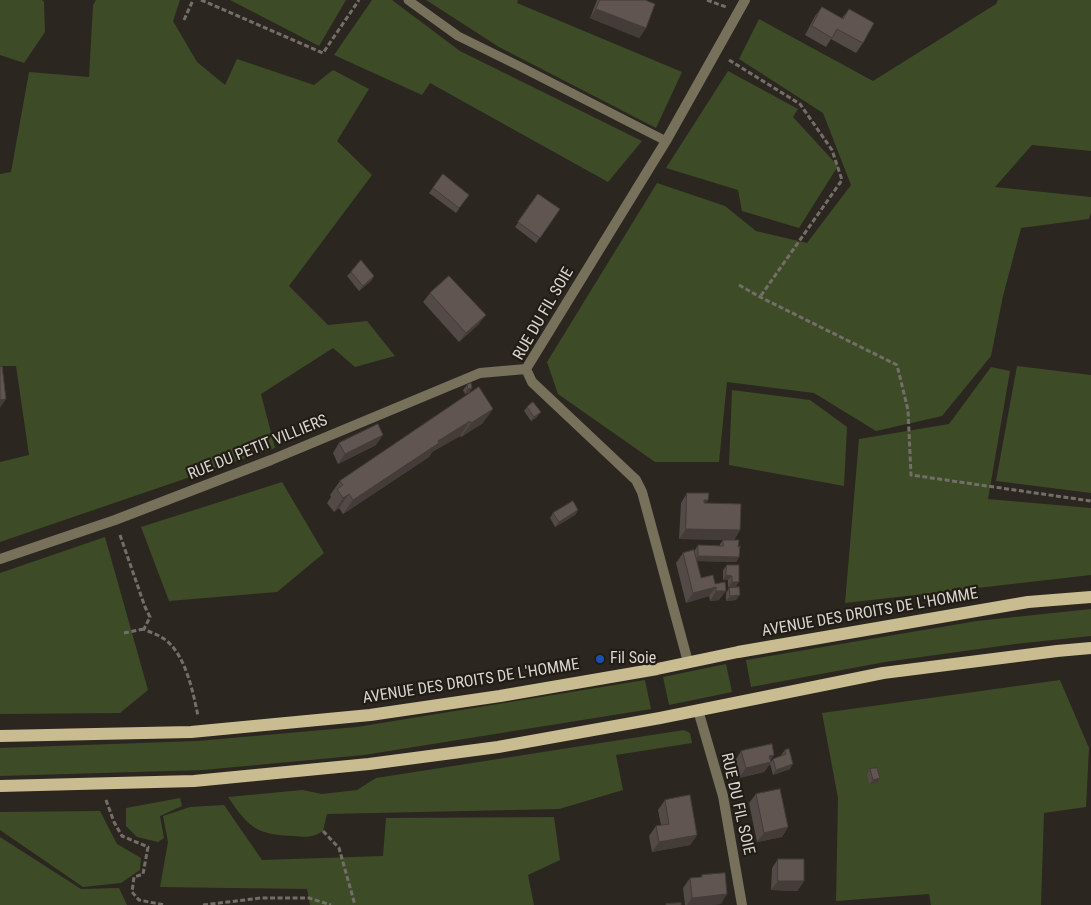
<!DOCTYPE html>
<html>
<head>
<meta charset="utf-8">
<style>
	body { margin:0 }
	canvas { display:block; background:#2b261f }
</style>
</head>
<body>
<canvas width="1091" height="905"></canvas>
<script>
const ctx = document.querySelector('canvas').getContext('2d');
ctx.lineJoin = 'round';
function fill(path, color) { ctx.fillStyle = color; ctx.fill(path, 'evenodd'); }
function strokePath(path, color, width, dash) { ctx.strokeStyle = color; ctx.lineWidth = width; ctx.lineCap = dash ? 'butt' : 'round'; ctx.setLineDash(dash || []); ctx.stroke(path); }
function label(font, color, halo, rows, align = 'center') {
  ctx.font = font + ' "Roboto Condensed",sans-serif'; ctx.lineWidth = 4.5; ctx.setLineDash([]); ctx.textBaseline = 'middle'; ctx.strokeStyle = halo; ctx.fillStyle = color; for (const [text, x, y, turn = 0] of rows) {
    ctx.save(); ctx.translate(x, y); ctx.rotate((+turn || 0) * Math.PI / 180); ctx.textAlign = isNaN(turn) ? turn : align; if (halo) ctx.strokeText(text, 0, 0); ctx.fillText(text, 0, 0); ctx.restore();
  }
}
const green = new Path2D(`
	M0 0H42L44 2 45 32 24 63 0 55Z
	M96 0H180L173 21 197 62 225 85 237 59 314 85 333 70 369 89 337 141 372 175 289 286 328 325 367 321 395 356 355 367 333 348 261 394 275 448 0 542V462L29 455 16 366H0V174L11 172 29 72 89 77 93 5Z
	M230 0H346L319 46Z
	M372 0H392L460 51 642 141 608 182 430 83 422 95 334 55Z
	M426 0H518L517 3 682 72 656 128 499 47Z
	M998 0H1091V151L1032 145 995 187 1091 197V212L1089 219 1021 228 1003 296 991 356 942 416 876 431 814 393 727 382 719 462H655L558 394 547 362 657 183 725 206 756 231 807 243 851 185 823 113 739 59 759 19 873 81 996 4Z
	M728 71 798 109 793 117 838 166 799 228 742 211 738 190 666 168Z
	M1017 366 1091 375V493L996 481Z
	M991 367 1010 371 988 499 1091 508V575L845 603 859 439 949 424Z
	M732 390 810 400 847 427 844 486 729 465Z
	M282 482 324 553 277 592 169 601 141 527Z
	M105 537 148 690 120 713 0 714V573Z
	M1091 609V636L1015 644 885 662 751 687 746 660 977 621Z
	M726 664 732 692 669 705 663 677Z
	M645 680 651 709 364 755 203 770 0 776V748L197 741 357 727Z
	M1060 680 1089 748 1086 807 1044 813 1041 905H931L929 894 836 901 838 798 822 713Z
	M684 730 690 733 692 743 616 755 623 790 559 809 327 814 323 831C312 838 307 837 294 836 257 835 248 827 228 797L302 790 322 794 357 790 376 778Z
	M180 798 182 806 160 816 164 838 158 842 137 837 126 826V808Z
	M224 805 262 860 383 856 386 818 554 817 560 860 528 875 534 905H310L307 889 160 887 168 842 163 816 190 807Z
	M100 811 117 844 141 858 140 870 121 883 83 887 0 830V812Z
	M0 837 81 889 119 888 127 905H0Z`);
const path = new Path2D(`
	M201 0 323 53 359 0
	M707 0 726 7
	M184 20 193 0
	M729 60 800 104 832 150 842 180 760 297
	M739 285 760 297 897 365 908 410 911 475 1091 501
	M120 535 145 607 150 617 144 629C149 632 156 634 161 637 185 650 193 692 198 716
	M124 633 144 629
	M106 800 114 822 122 836 148 847 143 874 134 877 132 892 139 900 164 905
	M323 831 339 848 355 905
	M203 905 261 898H309L331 905`);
const service = new Path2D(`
	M408 0 458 36 521 67 666 141`);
const minor = new Path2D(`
	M0 559 115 520 271 460 480 373 526 369
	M688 662 642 492 636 480 532 382 526 369 666 141 745 0
	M698 710 723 796 742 905`);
const primary = new Path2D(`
	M0 736 191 732 370 715 500 696 657 669 738 652 1028 602 1091 597
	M0 786 194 781 369 764 498 747 660 718 883 673 1057 651 1091 648`);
const wall = new Path2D(`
	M597 0H645L646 28 639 38 590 18Z
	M822 7 842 18 849 9 863 43 856 53 831 39 826 47 805 35 815 16Z
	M443 174 469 195 456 213 429 193Z
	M538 194 560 209 536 243 515 227Z
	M351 272 374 276 371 281 359 291 347 276Z
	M430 293 479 324 459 342 423 302Z
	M471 383 469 393 465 394 463 390 467 385Z
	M479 387 483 423 461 437 460 436 432 452 429 457 343 514 339 508 334 512 327 503 331 497 330 495 340 481Z
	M527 407 537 417 531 421 524 411Z
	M339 443 376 445 338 464 333 453Z
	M687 493 706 503 740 530 734 540 679 539 681 503Z
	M578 510 575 515 555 527 550 518 553 513Z
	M723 540 739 557 736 562 697 561 701 578 713 575 719 600 710 601 709 596 686 603 676 563 683 553 695 552V550L698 545 720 546V544Z
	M727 565 739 582 735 587H728V580H723V570Z
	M729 588 736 600 726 601V593Z
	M789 749 790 769 773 775 770 764 764 772 739 778 735 761 741 751 770 761 771 762 773 759 782 756 781 755 785 750Z
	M870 769 877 783 869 785 867 774Z
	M756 794 788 827 782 837 757 842 749 803Z
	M665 800 697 835 690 845 652 852 649 836 656 826 661 825 658 810Z
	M778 859 804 881 797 891 771 890 772 868Z
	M702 875 721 904 710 905H685L683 888 690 878 701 877Z`);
const shadedWall = new Path2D(`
	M596 9 646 28 639 38 590 18Z
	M374 276 371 281 359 291 363 286Z
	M486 315 479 324 459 342 466 333Z
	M472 388 469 393 465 394 468 389Z
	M6 399 0 408V400Z
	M493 409 483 423 461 437 471 423Z
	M541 412 537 417 531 421 534 417Z
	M470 421 460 436 432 452 429 457 343 514 353 500 438 441Z
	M383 435 376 445 338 464 345 454Z
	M349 494 339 508 334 512 343 498Z
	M704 500H708L702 509Z
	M578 510 575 515 555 527 559 522Z
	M686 529 740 530 734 540 679 539Z
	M698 556 739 557 736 562 695 561Z
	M726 575 732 576 728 580H723Z
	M732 582H739L735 587H728Z
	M716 587 709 596 686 603 693 593Z
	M716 591H726L719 600 710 601Z
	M740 595 736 600 726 601 730 596Z
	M774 755 769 763 771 762 764 772 739 778 746 768 769 756Z
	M793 764 790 769 773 775 776 770Z
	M880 778 877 783 869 785 873 780Z
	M788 827 782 837 757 842 764 833Z
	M697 835 690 845 652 852 659 842Z
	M778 881H804L797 891 771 890Z
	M727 894 721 904 710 905H687L692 898Z`);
const building = new Path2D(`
	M600 0H645L655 4 646 28 596 9Z
	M822 7 843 19 849 9 874 23 863 43 837 29 832 38 812 26Z
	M443 174 469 195 459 208 433 188Z
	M538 194 560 209 540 238 518 222Z
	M361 260 374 276 363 286 351 272Z
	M449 276 486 315 466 333 430 293Z
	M2 366 6 399 0 400V367Z
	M471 383 472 388 468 389 467 385Z
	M479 387 493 409 471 423 470 421 438 441 439 443 353 500 349 494 343 498 337 489 343 485 340 481Z
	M533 402 541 412 534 417 527 407Z
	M378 424 383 435 345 454 339 443Z
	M687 493H709L708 500H704V503L741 504 740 530 686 529Z
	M573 501 578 510 559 522 553 513Z
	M723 540H739L738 547 740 546 739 557 698 556V545L723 546Z
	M694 550 701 578 713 575 715 584 725 582 726 591H716V587L693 593 683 553Z
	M727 565H739V582H732V576L726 575Z
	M739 587 740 595 730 596 729 588Z
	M772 744 774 755 769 756 771 762 746 768 741 751Z
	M789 749 793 764 776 770 773 759 786 754 785 750Z
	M877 768 880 778 873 780 870 769Z
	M780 789 788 827 764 833 756 794Z
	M690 795 697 835 659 842 656 826 669 824 665 800Z
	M778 859H804V881H778Z
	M725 873 727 894 692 898 690 878 702 877V875Z
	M681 903V905H666V904Z`);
const markers = [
	[600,659,5,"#1a4fb4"]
];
const streetNames = [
	["RUE DU FIL SOIE",544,314,-60],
	["RUE DU PETIT VILLIERS",258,448,-22],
	["AVENUE DES DROITS DE L'HOMME",870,613,-10],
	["AVENUE DES DROITS DE L'HOMME",471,682,-9],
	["RUE DU FIL SOIE",737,804,77]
];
const poiNames = [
	["Fil Soie",610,659]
];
fill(green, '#3d4b27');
strokePath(path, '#736f68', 3, [5, 2.5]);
strokePath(service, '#77715c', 9);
strokePath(minor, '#77715c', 10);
strokePath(primary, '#c9bc90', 12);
fill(wall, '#534946');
fill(shadedWall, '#433c39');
fill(building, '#605551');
strokePath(building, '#433c39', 1);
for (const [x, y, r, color] of markers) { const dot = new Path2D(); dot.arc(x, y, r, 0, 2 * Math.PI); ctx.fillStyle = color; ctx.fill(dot); strokePath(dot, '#211d15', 2); }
label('16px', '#d9d6d1', '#211d15', streetNames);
label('16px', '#d9d6d1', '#211d15', poiNames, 'left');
</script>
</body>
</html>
